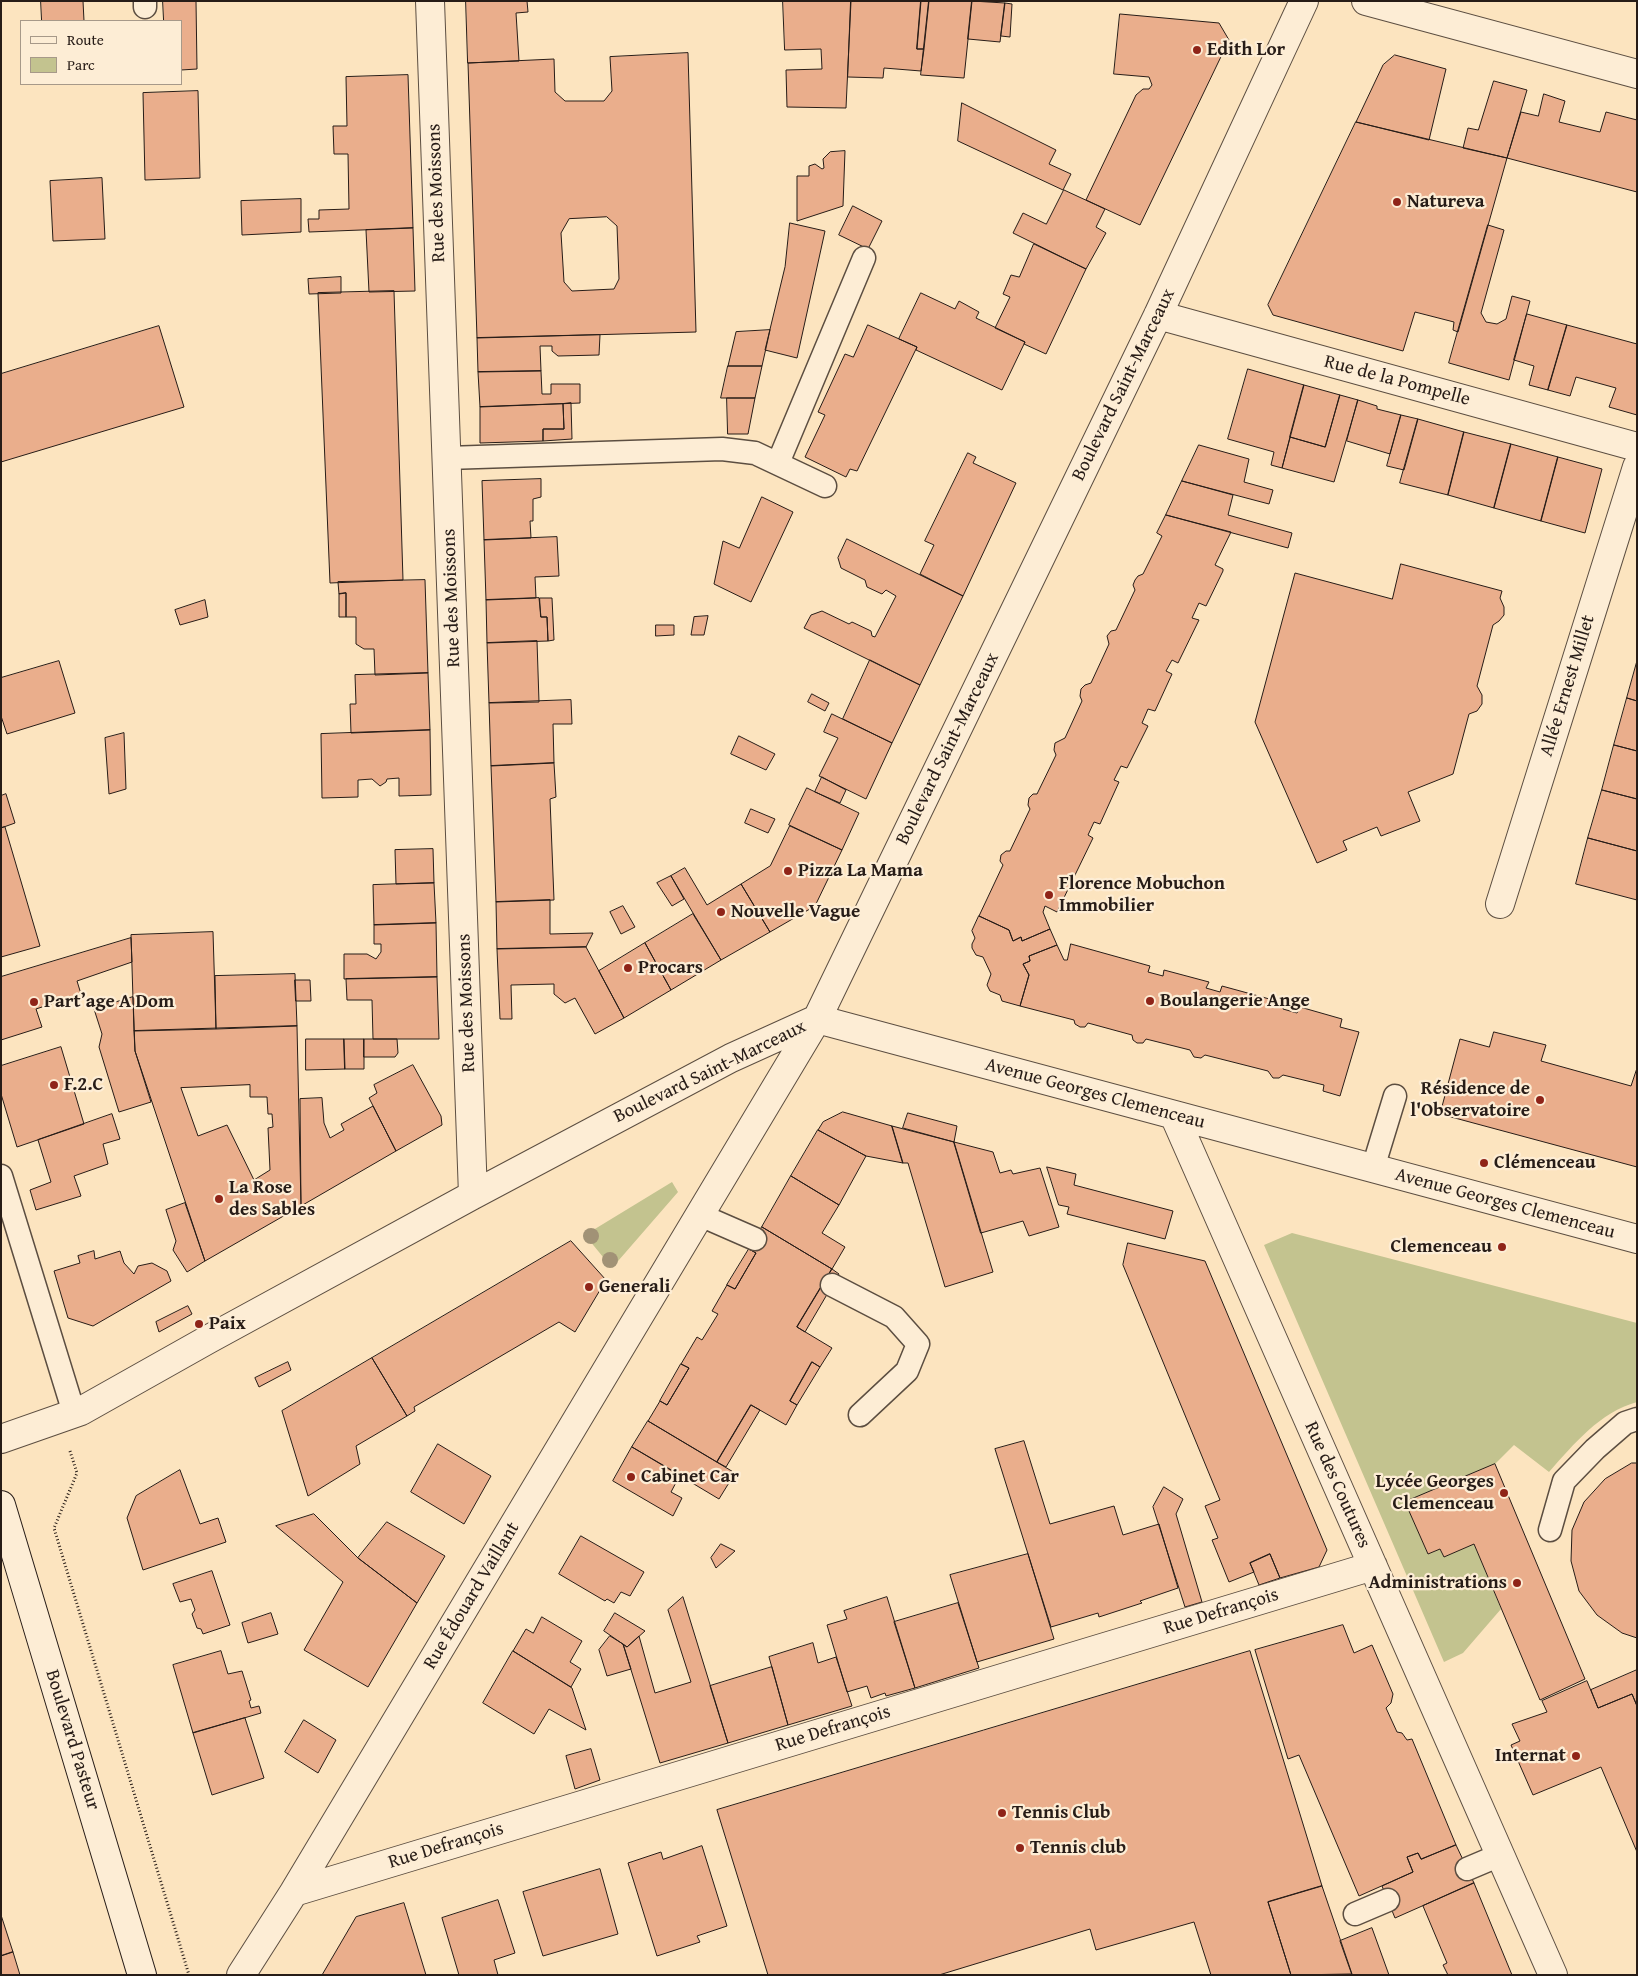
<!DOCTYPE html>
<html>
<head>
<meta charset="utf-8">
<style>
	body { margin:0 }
	#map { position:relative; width:1638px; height:1976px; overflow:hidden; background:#fce4bf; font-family:"Gentium Book Plus",serif }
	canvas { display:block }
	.frame { position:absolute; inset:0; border:2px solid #271c17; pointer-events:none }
	.legend { position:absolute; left:20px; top:20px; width:162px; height:65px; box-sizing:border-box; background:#fdedd5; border:1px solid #a79989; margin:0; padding:6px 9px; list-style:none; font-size:15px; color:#271c17 }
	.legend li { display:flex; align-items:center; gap:10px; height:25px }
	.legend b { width:25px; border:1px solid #a79989 }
</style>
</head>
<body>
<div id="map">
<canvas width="1638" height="1976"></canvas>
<div class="frame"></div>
<ul class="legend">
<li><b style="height:6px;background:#fdedd5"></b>Route</li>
<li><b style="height:14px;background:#c3c38f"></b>Parc</li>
</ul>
</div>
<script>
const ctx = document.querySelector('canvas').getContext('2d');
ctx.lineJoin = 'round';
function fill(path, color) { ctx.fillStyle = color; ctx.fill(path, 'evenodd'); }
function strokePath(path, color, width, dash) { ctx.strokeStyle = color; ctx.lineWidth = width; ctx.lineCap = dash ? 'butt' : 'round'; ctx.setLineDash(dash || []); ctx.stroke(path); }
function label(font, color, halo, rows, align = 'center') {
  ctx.font = font + ' "Gentium Book Plus",serif'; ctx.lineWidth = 4.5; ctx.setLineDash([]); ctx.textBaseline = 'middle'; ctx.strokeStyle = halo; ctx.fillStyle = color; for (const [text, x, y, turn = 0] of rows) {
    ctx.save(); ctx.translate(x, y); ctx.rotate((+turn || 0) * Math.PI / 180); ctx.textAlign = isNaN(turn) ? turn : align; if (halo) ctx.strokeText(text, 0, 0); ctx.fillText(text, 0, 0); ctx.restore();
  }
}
const green = new Path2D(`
	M672 1182 678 1192 612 1268 585 1235Z
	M1292 1233 1637 1323V1402C1600 1412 1574 1444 1549 1472L1514 1445 1495 1464 1405 1502 1428 1554 1440 1549 1444 1557 1474 1544 1501 1609 1463 1653 1444 1662 1264 1245Z`);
const building = new Path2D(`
	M41 1H83L84 21H42Z
	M163 1H196L197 69 181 70V21H164Z
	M466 1H527L528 12 516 13 519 61 468 63Z
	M783 1H851L846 108 787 107 786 70 822 69 821 49 785 50Z
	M851 1H921L917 49H924L921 71 884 68 883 78 848 77Z
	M921 1H929L924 49H917Z
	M929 1H972L964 78 921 75Z
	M972 1 1005 3 1000 42 968 39Z
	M1005 3 1012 4 1010 37 1001 36Z
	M1120 14 1219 23 1229 40 1140 225 1086 200 1136 95 1143 89H1149L1152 85 1149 77 1114 74Z
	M688 53 696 332 477 338 468 63 554 59 555 92 565 101H604L612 91 610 57ZM607 217 617 226 619 279 614 289 572 291 564 282 561 233 569 219Z
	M1395 55 1446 69 1429 140 1356 122 1383 65Z
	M408 75 413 228 309 232 308 219H319V210L349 209 348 154H334L333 126H347L346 77Z
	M1494 81 1527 90 1507 158 1463 148 1468 128 1478 130Z
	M198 91 200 178 145 180 143 93Z
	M1544 94 1565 101 1559 122 1600 132 1606 112 1637 120V192L1507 158 1521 112 1538 116Z
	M962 103 1056 150 1049 164 1071 174 1063 190 958 141Z
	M1356 122 1507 158 1458 332 1453 330 1454 322 1415 312 1403 351 1273 315 1268 305Z
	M845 151 843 206 797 221V176H809V166L815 164 822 169 824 168 823 159 830 152Z
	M102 178 105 239 53 241 50 181Z
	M1064 190 1105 209 1096 227 1106 233 1086 269 1013 233 1023 213 1046 224Z
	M301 199V232L242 235 241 201Z
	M853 206 882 221 868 249 839 235Z
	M790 223 825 231 797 358 765 350 785 267Z
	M1488 225 1504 230 1481 313 1486 322 1497 324 1506 319 1512 296 1530 301 1509 380 1449 363Z
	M413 228 415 291 369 292 366 230Z
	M1034 244 1086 269 1046 354 1024 344 1025 342 995 328 1010 297 1003 294 1011 275 1019 277Z
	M341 277V293L309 294 308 279Z
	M394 291 403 580 330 583 318 293Z
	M921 293 955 309 959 301 979 312 976 318 1025 342 1002 390 916 350 917 347 899 339Z
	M1527 314 1567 325 1548 390 1529 385 1534 366 1514 360Z
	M868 325 917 347 857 471 850 469 846 477 805 457 825 415 818 412 845 354 853 357Z
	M1567 325 1637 344V415L1609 407 1616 388 1576 377 1570 396 1548 390Z
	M159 326 184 407 1 462V374Z
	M770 330 762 366H728L736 332Z
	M600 335 599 355 558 356 552 351V346H540L541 371 478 372 477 338Z
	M728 366H762L755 398H721Z
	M1248 369 1304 385 1282 468 1271 465 1274 452 1228 439Z
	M541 371 542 394H551V384H580V403L480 407 478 372Z
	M1304 385 1340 395 1325 447 1290 437Z
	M1340 395 1358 400 1334 482 1282 468 1290 437 1325 447Z
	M727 398H755L748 434H728Z
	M1358 400 1377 406V409L1401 415 1390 454 1347 441Z
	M571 403 572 439 543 441V429H564L563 404Z
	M563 404 564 429H543V441L480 443V407Z
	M1401 415 1418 419 1404 470 1387 466Z
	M1418 419 1464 432 1448 495 1400 483Z
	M1464 432 1511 444 1494 508 1448 495Z
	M1511 444 1558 457 1541 521 1494 508Z
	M1199 445 1249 459 1244 482 1273 490 1269 504 1182 481Z
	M968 453 976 457 973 463 1016 483 963 596 920 574 934 545 925 541Z
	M1558 457 1602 469 1585 533 1541 521Z
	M541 479V497L533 499V521H530L531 538 484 540 482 481Z
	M1182 481 1233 495 1228 515 1292 533 1288 548 1166 515Z
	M762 497 793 512 751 602 714 584 723 541 739 548Z
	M1166 515 1231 532 1215 565 1223 569V571L1206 606 1199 603 1192 618 1199 620 1178 663 1172 660 1166 671 1172 674 1155 711 1148 709 1142 723 1148 726 1127 768 1121 766 1114 780 1119 782 1100 824 1094 822 1088 835 1093 838 1057 912 1045 906 1043 912 1050 929 1022 941 1021 937 1013 941 1009 930 979 916 1003 865 1000 861 1001 855 1006 851H1010L1030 809 1028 805 1029 798 1033 794H1037L1056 755 1054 750 1055 743 1065 738 1082 701 1080 696 1081 689 1085 685 1091 683 1109 644 1107 636 1111 631 1116 630 1135 590 1133 585 1135 580 1138 576 1143 574 1162 536 1157 533Z
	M557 537 559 576 535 577 536 598 486 600 484 540Z
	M847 539 963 596 920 685 804 628 811 615 822 611 849 624 852 622 871 631 872 636 875 637 896 596 886 590 882 594 867 587 865 580 841 568 838 558Z
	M1401 564 1502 591 1500 598 1504 607V615L1499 621 1493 625 1477 686 1482 695V704L1477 711 1469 714 1453 774 1408 792 1420 821 1381 836 1377 827 1343 841 1347 850 1317 863 1255 722 1295 573 1392 599Z
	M425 580 428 673 375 675 374 649H364L356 644V617H346V593L339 594 338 582Z
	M346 593V617H339V594Z
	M539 598 541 617H547L548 641 487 643 486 600Z
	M540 598H552L554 640 548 641 547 617H541Z
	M205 600 208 617 180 625 175 610Z
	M708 616 704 635H691L694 617Z
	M656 625H674V635L656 636Z
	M537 641 539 702 489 703 487 643Z
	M870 660 920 685 892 743 843 719Z
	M59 661 75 713 7 734 1 716V678Z
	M1637 661V701L1627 698Z
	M428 673 430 730 351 733 350 704H356L355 675Z
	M812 694 829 703 825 711 808 702Z
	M1627 698 1637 701V751L1614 745Z
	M571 700 572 724H553L554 763 491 766 489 703Z
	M832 714 892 743 866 799 819 776 838 738 824 732Z
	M430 730 431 795 399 796V778L387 779 386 782 380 786 372 779 358 780V797L322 798 321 734Z
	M124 733 126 789 109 794 105 738Z
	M739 736 775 754 766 770 731 754Z
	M1614 745 1637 751V799L1602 790Z
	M554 763 556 797 550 799 554 900 496 902 491 766Z
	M822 777 846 790 840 803 815 792Z
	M807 788 859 813 842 850 789 825Z
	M1602 790 1637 799V851L1588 838Z
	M6 794 15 823 1 828V796Z
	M751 809 775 819 768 833 745 823Z
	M790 826 842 850 815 906 770 932 741 884 770 866Z
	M5 827 40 946 1 957V828Z
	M1588 838 1637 851V900L1576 884Z
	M433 849 434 883 396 884 395 850Z
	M685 868 707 905 741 884 770 932 721 960 671 876Z
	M671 876 684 899 672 906 657 883Z
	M434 883 436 923 374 925 373 885Z
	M550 900V934L593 933 586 947 497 949 496 902Z
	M623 906 635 927 621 934 610 912Z
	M693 914 721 960 671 990 645 943Z
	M979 916 1009 930 1013 941 1021 937 1022 941 1050 929 1057 945 1029 956 1030 961 1023 964 1029 975 1020 1006 1002 1001 1000 995 990 991 987 985 991 974 983 957 976 955 972 948V944L975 938 972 931Z
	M436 923 437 977 344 979V954H367L376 959 381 952V944H374V925Z
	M213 932 216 1029 134 1031 131 935Z
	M131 938 132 962 77 981 81 994 36 1009 42 1027 1 1040V977Z
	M645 943 671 990 624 1018 599 971Z
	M1071 944 1150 966 1148 972 1163 976 1164 970 1209 982 1206 988 1220 992 1222 986 1284 1003 1283 1009 1297 1013 1300 1007 1342 1019 1340 1027 1359 1032 1340 1096 1323 1091 1324 1085 1283 1075 1279 1078H1273L1268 1071 1205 1055 1201 1058 1194 1057 1190 1050 1146 1039 1143 1043H1137L1133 1040 1132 1035 1088 1023 1085 1027H1080L1075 1024 1074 1020 1020 1006 1029 975 1023 964 1030 961 1029 956 1057 945 1064 960H1067Z
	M586 947 624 1018 595 1034 575 998 565 1003 554 994V984L511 985 512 1019H500L497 949Z
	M295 974 297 1026 216 1029 215 976Z
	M437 977 439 1039H373L372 1000H347L346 979Z
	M295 980H310L311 1001H296Z
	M133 997 135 1051 151 1102 119 1112 99 1047 102 1034 94 1009Z
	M297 1026 301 1206 205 1261 135 1051 134 1031ZM250 1085V1097H267L268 1114H272L273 1127 268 1128 270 1170 254 1180 227 1125 198 1136 181 1088Z
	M1494 1032 1546 1045 1541 1061 1631 1086 1637 1068V1167L1440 1114 1460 1039 1489 1047Z
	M306 1039H344L345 1069 306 1070Z
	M344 1039H364V1069H345Z
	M364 1039H397L398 1053 395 1057H364Z
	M61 1047 84 1124 17 1147 1 1094V1066Z
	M413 1065 441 1116 442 1125 396 1151 369 1098 377 1093 374 1085Z
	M322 1098 324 1123 330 1138 344 1130 341 1124 373 1106 396 1151 301 1206 300 1099Z
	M843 1112 892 1126 903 1163 866 1156 818 1130 823 1122Z
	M908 1113 957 1126 954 1142 903 1128Z
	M112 1114 120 1139 103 1144 108 1164 74 1176 81 1196 36 1210 30 1190 51 1182 38 1140Z
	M892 1126 954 1142 993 1272 945 1287 908 1163H903Z
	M818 1130 866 1156 839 1205 791 1176Z
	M954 1142 993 1152 1000 1173 1011 1170 1013 1174 1040 1168 1059 1227 1029 1236 1023 1221 981 1233Z
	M1047 1167 1076 1174 1074 1185 1173 1211 1165 1239 1067 1214 1069 1207 1059 1205Z
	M791 1176 839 1205 822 1233 845 1247 832 1269 762 1227Z
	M185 1203 205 1261 187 1272 173 1250 176 1241 166 1210Z
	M762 1227 832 1269 797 1327 832 1348 820 1367 812 1362 790 1401 797 1405 786 1425 751 1405 717 1462 648 1421 660 1401 667 1405 689 1368 681 1364 697 1337 702 1340 718 1314 712 1311 727 1285 735 1289 756 1253 749 1249Z
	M571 1241 606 1280 575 1332 559 1322 414 1407 415 1411 407 1416 372 1358Z
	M1128 1243 1205 1261 1327 1550 1319 1567 1280 1578 1270 1554 1250 1563 1254 1572 1229 1582 1212 1540 1218 1538 1205 1506 1220 1500 1123 1265Z
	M749 1249 756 1253 735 1289 727 1285Z
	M94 1251 95 1259 120 1251 124 1263 134 1274 138 1266 152 1263 167 1271 171 1281 93 1326 68 1318 54 1271 80 1263 78 1256Z
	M832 1269 839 1274 805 1332 797 1327Z
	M188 1306 192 1314 159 1332 156 1322Z
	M372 1358 407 1416 356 1446 360 1464 308 1496 282 1411Z
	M288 1362 291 1370 259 1387 255 1378Z
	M812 1362 820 1367 797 1405 790 1401Z
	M681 1364 689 1368 667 1405 660 1401Z
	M751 1405 760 1410 726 1467 717 1462Z
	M648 1421 735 1473 719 1499 632 1447Z
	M1024 1441 1050 1524 1114 1506 1123 1535 1159 1524 1178 1588 1140 1601 1142 1603 1099 1617 1098 1613 1051 1627 995 1449Z
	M438 1444 491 1476 464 1524 411 1492Z
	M632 1447 680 1475 671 1492 682 1498 673 1516 613 1481Z
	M1632 1463H1637V1638L1622 1633 1597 1615 1579 1591 1571 1561 1572 1530 1584 1502 1605 1479Z
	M1495 1464 1585 1679 1540 1700 1474 1544 1444 1557 1440 1549 1428 1554 1405 1502Z
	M180 1470 200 1524 218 1518 226 1542 143 1570 127 1518 136 1496Z
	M1164 1487 1183 1499 1176 1514 1202 1602 1185 1607 1153 1507Z
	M314 1514 358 1558 417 1603 368 1687 304 1650 343 1582 276 1526Z
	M387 1522 445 1556 417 1603 358 1558Z
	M581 1536 644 1572 630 1596 621 1592 614 1603 607 1599 605 1601 559 1574Z
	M721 1544 735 1551 716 1568 711 1558Z
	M1028 1554 1054 1639 977 1662 950 1575Z
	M1270 1554 1280 1578 1259 1585 1250 1563Z
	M212 1571 230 1625 203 1634 201 1629 197 1628 192 1614 195 1610 191 1599 180 1602 173 1584Z
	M683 1597 728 1743 660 1763 623 1644 627 1647 639 1636 655 1693 691 1682 668 1610Z
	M887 1597 915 1688 886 1696 885 1693 871 1698 867 1686 847 1692 827 1625 847 1619 844 1611Z
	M958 1603 979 1668 915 1688 894 1622Z
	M271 1613 278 1634 248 1643 242 1623Z
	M615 1613 645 1631 627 1647 604 1631Z
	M542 1617 582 1641 570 1662 581 1669 571 1687 513 1651 526 1629 533 1633Z
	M1343 1625 1354 1653 1372 1645 1393 1694 1391 1703 1386 1708 1397 1732 1402 1733 1407 1740 1412 1739 1456 1845 1421 1859 1418 1853 1407 1857 1413 1872 1359 1896 1299 1755 1288 1759 1255 1650Z
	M610 1636 623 1644 631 1669 607 1676 599 1650Z
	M813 1643 818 1663 836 1657 852 1706 788 1725 769 1657Z
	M221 1651 228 1674 242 1671 251 1700 249 1701 251 1708 259 1706 261 1713 193 1733 173 1665Z
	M513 1651 572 1688 586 1730 549 1709 534 1734 483 1703Z
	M1250 1651 1322 1886 1268 1902 1291 1975H1211L1194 1922 1096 1950 1090 1929 939 1975H768L717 1810Z
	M772 1667 788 1725 728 1743 710 1686Z
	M1637 1670V1706L1632 1694 1598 1708 1591 1690Z
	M1587 1681 1598 1708 1632 1694 1637 1706V1852L1601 1767 1533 1795 1511 1745 1520 1741 1512 1724 1547 1712 1542 1701Z
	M245 1718 264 1778 212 1795 193 1733Z
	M304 1720 336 1740 318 1773 285 1752Z
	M591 1749 600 1780 575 1789 566 1756Z
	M1456 1845 1474 1883 1395 1918 1382 1886 1413 1872 1407 1857 1418 1853 1421 1859Z
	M702 1846 727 1926 697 1936 700 1942 657 1956 628 1863 661 1852 663 1859Z
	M600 1869 618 1934 543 1956 523 1892Z
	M1474 1883 1512 1975H1448L1443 1965 1447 1963 1423 1906Z
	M1322 1886 1352 1974 1291 1975 1268 1902Z
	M498 1900 515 1953 494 1960 498 1975H459L442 1918Z
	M404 1903 426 1975H322L356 1917Z
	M1 1915 13 1952 1 1956Z
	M1372 1928 1389 1975H1352L1340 1941Z
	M13 1952 20 1975H1V1956Z`);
const path = new Path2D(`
	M70 1451 77 1473 54 1528 189 1975`);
const lane = new Path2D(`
	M145 1V7
	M447 458 722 449 755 453 825 486
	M778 463 864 258
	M1373 1168 1395 1096
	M1 1176 74 1413
	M700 1215 755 1239
	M832 1285 894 1317 918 1344 907 1371 860 1415
	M1550 1530 1564 1481 1595 1449 1625 1423 1637 1419
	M1467 1869 1500 1855
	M1355 1914 1388 1900`);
const street = new Path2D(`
	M430 1 473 1195
	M1366 1 1637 74
	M1158 315 1637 447
	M1500 904 1637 467
	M817 1019 1637 1239
	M1174 1115 1553 1975
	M1 1439 81 1411 209 1339 473 1195 731 1058 817 1019
	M294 1892 1373 1566
	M241 1975 294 1892 817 1019 1158 315 1304 1`);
const secondary = new Path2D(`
	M1 1505 142 1975`);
const trees = [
	[591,1236],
	[610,1260]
];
const markers = [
	[1197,50,5,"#8f2418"],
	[1397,202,5,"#8f2418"],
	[788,871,5,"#8f2418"],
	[1049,895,5,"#8f2418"],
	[721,912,5,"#8f2418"],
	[628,968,5,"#8f2418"],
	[1150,1001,5,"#8f2418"],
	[34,1002,5,"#8f2418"],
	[54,1085,5,"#8f2418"],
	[1540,1100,5,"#8f2418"],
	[1484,1163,5,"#8f2418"],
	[219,1199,5,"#8f2418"],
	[1502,1247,5,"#8f2418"],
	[589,1287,5,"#8f2418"],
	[199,1324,5,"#8f2418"],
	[631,1477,5,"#8f2418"],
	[1504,1493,5,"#8f2418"],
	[1517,1583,5,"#8f2418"],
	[1576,1756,5,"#8f2418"],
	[1002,1813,5,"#8f2418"],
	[1020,1848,5,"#8f2418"]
];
const poiNames = [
	["Edith Lor",1207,50],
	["Natureva",1407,202],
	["Pizza La Mama",798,871],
	["Florence Mobuchon",1059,884],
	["Immobilier",1059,906],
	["Nouvelle Vague",731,912],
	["Procars",638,968],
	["Boulangerie Ange",1160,1001],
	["Part’age A Dom",44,1002],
	["F.2.C",64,1085],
	["Résidence de",1530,1089,"right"],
	["l'Observatoire",1530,1111,"right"],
	["Clémenceau",1494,1163],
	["La Rose",229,1188],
	["des Sables",229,1210],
	["Clemenceau",1492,1247,"right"],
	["Generali",599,1287],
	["Paix",209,1324],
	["Cabinet Car",641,1477],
	["Lycée Georges",1494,1482,"right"],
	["Clemenceau",1494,1504,"right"],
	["Administrations",1507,1583,"right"],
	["Internat",1566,1756,"right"],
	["Tennis Club",1012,1813],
	["Tennis club",1030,1848]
];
const streetNames = [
	["Rue des Moissons",437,193,-92],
	["Rue de la Pompelle",1397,381,15],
	["Boulevard Saint-Marceaux",1124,385,-64],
	["Rue des Moissons",452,598,-92],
	["Allée Ernest Millet",1568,686,-73],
	["Boulevard Saint-Marceaux",948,749,-64],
	["Rue des Moissons",467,1003,-92],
	["Boulevard Saint-Marceaux",710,1072,-26],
	["Avenue Georges Clemenceau",1095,1094,15],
	["Avenue Georges Clemenceau",1505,1204,15],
	["Rue des Coutures",1337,1485,66],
	["Rue Édouard Vaillant",472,1596,-59],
	["Rue Defrançois",1221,1612,-17],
	["Rue Defrançois",833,1729,-17],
	["Boulevard Pasteur",72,1740,73],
	["Rue Defrançois",446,1846,-17]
];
fill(green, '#c3c38f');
fill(building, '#eaae8c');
strokePath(building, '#271c17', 1);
strokePath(lane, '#5c4e41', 25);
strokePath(street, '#5c4e41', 30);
strokePath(secondary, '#271c17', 30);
strokePath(path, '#271c17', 3, [1, 2.5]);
strokePath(lane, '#fdedd5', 22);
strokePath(street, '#fdedd5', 28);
strokePath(secondary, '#fdedd5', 28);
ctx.fillStyle = '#a19276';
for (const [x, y] of trees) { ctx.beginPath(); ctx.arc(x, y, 8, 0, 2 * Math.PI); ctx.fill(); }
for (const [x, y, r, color] of markers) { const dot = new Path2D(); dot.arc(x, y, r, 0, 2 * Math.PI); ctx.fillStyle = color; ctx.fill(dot); strokePath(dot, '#fdedd5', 2); }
label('bold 19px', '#271c17', '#fdedd5', poiNames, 'left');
label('19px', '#271c17', '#fdedd5', streetNames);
</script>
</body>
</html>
